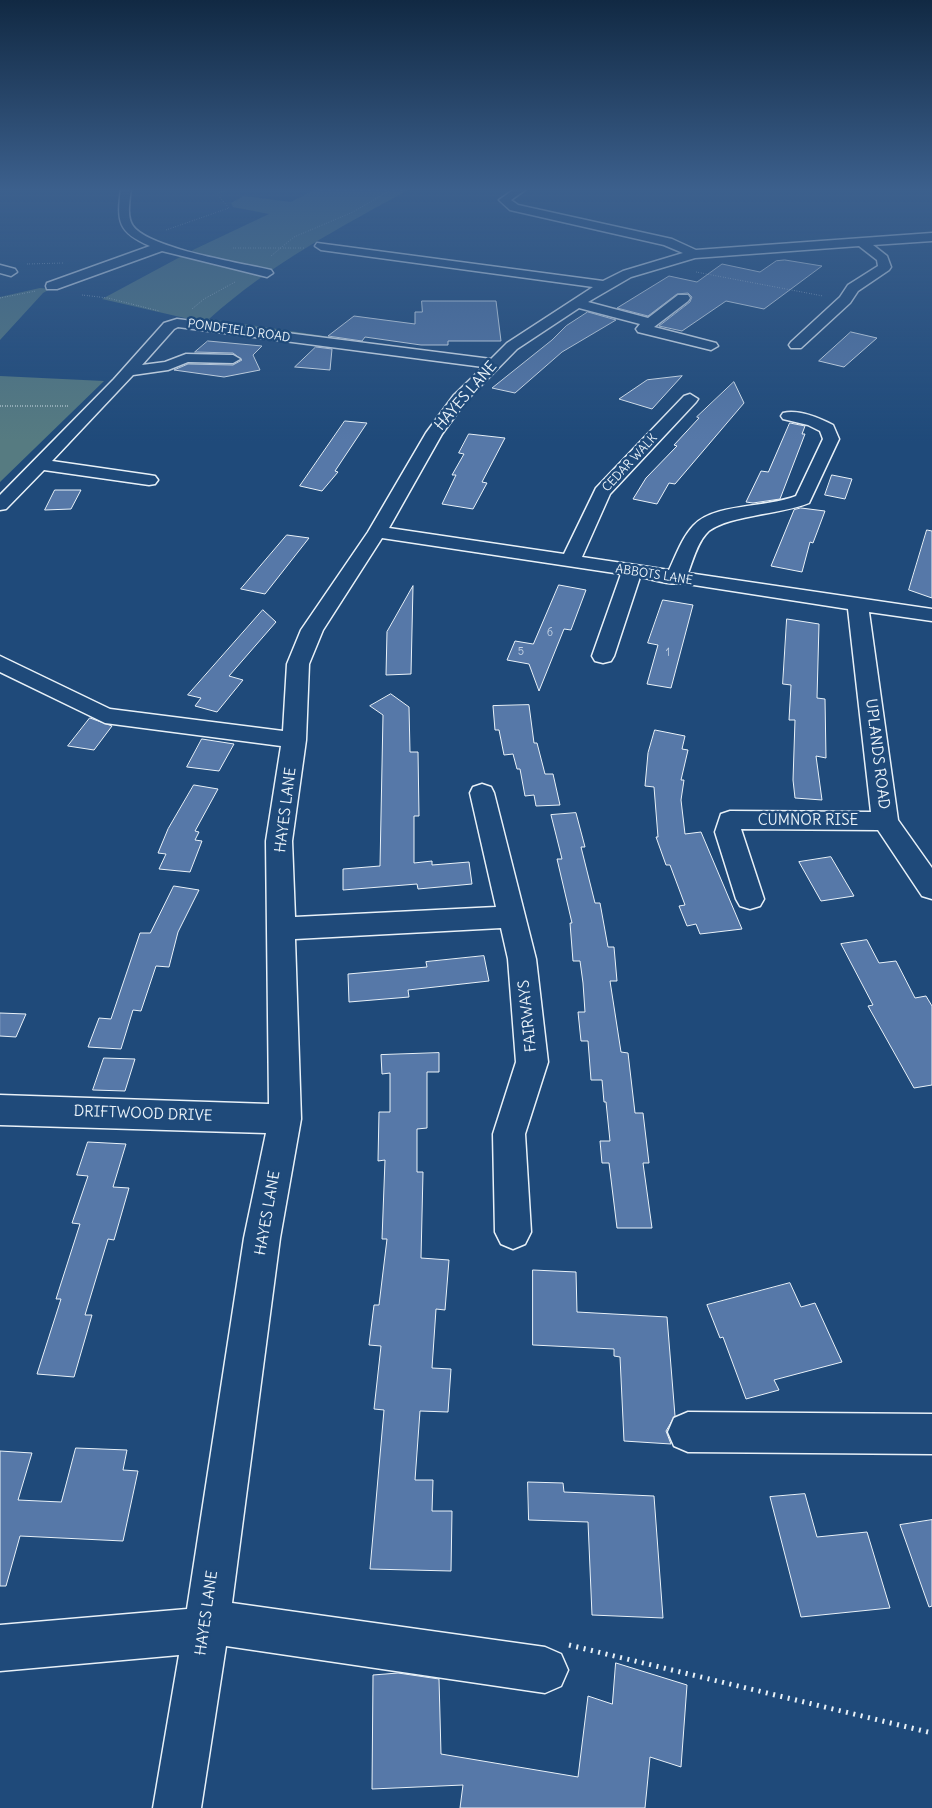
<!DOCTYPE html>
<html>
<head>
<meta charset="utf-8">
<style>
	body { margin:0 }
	canvas { display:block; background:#1f4a7a }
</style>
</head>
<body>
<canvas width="932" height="1808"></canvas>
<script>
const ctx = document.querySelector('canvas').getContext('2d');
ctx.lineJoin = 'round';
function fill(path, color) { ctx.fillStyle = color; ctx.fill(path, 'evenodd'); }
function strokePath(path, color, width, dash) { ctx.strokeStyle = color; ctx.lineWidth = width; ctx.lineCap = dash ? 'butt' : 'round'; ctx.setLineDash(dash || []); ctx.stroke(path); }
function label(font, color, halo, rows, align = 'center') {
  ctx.font = font + ' Delius,sans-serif'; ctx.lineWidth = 5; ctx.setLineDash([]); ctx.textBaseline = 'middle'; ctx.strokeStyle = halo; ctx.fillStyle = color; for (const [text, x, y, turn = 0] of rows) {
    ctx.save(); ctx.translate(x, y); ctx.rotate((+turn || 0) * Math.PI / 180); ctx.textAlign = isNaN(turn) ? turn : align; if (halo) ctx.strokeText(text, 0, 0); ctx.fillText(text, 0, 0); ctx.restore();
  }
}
const green = new Path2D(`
	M318 188H412C342 226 269 265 209 319L480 359 189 319 102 299 195 249 269 214 233 207 231 203 244 196 291 202Z
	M40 288 50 289 43 293 0 340V297Z
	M0 376 104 381 0 482Z`);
const building = new Path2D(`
	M785 260 822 266 764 309 726 301 682 331 659 326 690 302 692 297 688 293 677 294 648 316 617 308 669 276 697 282 722 264 760 272 776 261Z
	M422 301H496L501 341H448V345H421L365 337 362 341 328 336 354 316 415 324V312H422Z
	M588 312 616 320 562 352 515 393 492 388 552 340 566 326Z
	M851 332 877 338 844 367 819 361Z
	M208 341 262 346 253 355 260 370 224 377 174 370 188 364 233 365 242 360 233 353 195 352Z
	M316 347 332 349 330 370 295 367Z
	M682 376 652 409 619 399 647 380Z
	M734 382 744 403 675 484 669 483 657 504 633 499 646 478 677 446 674 445 699 418 697 417Z
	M345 421 367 423 335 471 338 472 322 491 300 486Z
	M790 423 805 426 802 434H805L780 499 753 503 746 502 761 471 768 472Z
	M469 434 505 438 482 482 487 483 473 509 442 504 456 475H452L464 454 459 453Z
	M832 475 852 479 845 499 825 495Z
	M55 490H81L71 509 45 510Z
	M801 508 825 511 813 543 810 542 802 572 771 566 794 510Z
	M927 530 932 531V598L909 590Z
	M287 535 309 538 265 594 241 589Z
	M559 585 586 590 571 630 564 629 539 691 529 664 507 660 515 641 533 644Z
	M413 586 411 674 386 675 387 632Z
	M663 600 693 605 671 688 647 684 658 645 648 643Z
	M263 610 276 622 229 676 243 680 217 712 195 706 201 698 188 695Z
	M787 619 819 624 817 698 825 699 826 758 816 756 822 800 795 798 793 780 795 720H789L791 685 783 684Z
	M391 694 409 707 410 752H418L419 816H414V863L432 861V865L469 862 472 884 418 889 417 884 343 890V869L380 866 383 715 370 706Z
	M529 705 534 743H537L545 774H553L560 805 536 806 534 795 525 796 520 769H517L513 754 504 755 499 730H495L493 706Z
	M90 718 112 726 94 750 68 746Z
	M655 730 685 736 682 749 688 750 681 780H684L681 800 685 834 701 832 742 929 700 934 696 924 687 926 679 906 685 905 670 865H666L656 837H658L654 787 645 786 648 753Z
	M202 739 234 744 219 771 187 767Z
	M194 785 218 789 195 831 199 832 195 840 202 841 190 872 159 869 166 854 158 853 168 829Z
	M576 813 585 847H581L595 903H600L608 947H614L617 981H610L621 1052 628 1053 635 1113H643L649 1163H643L652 1228H617L609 1163H602L600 1141H610L606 1102H604L602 1080H591L588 1041H581L578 1012H585L583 983 580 961H573L570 923H572L557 859H562L551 815Z
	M831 857 854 896 821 901 799 862Z
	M174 886 199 890 178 932 169 967 156 966 141 1011 133 1010 121 1049 88 1047 99 1018 111 1019 140 933H150Z
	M867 940 879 963 896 961 915 998 926 996 932 1006V1085L914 1088 868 1006 873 1005 841 944Z
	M484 956 489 981 408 990 409 997 349 1002 348 974 427 967 426 962Z
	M0 1013 26 1014 16 1037 0 1036Z
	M439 1053V1072H427V1128L417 1129V1172H423L421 1258 449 1260 445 1310 436 1309 432 1368 451 1369 448 1412 420 1411 415 1480H433L432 1511H452L451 1571 370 1569 384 1410 374 1409 381 1346 369 1345 374 1305H379L387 1239H382L385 1160 378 1161 379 1112H390V1073L382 1074 381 1055Z
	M104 1058 135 1059 125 1091 93 1090Z
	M88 1142 126 1144 113 1187 129 1188 114 1240 108 1239 85 1315H92L74 1377 37 1374 61 1299H56L80 1224 72 1223 88 1176 77 1175Z
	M533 1270 576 1272 577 1312 667 1317 675 1416 666 1431 671 1444 624 1441 620 1357 614 1356V1349L533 1345Z
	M790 1283 801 1307 815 1303 842 1362 774 1380 779 1390 746 1399 723 1337 720 1338 707 1305Z
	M76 1448 127 1450 123 1470 138 1471 123 1541 20 1536 6 1586H0V1451L32 1453 18 1500 61 1502Z
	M528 1482 563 1483 564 1492 654 1496 663 1618 592 1615 588 1522 529 1520Z
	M805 1494 817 1537 867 1532 890 1608 801 1617 770 1497Z
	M932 1520V1606L929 1607 900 1525Z
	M616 1663 687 1685 681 1767 650 1757 645 1808H460L463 1785 372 1789 373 1675 398 1673 439 1679 441 1754 578 1777 588 1696 612 1704Z`);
const pathFar2 = new Path2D(`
	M166 230 229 208 217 194 231 188
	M233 248H304
	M271 256 294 237 353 212 394 188
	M27 264 63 263
	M696 272 823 296
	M82 295 108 298 159 311
	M0 298 36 291
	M192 309 204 299 235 282`);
const pathFar1 = new Path2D(`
	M0 406H69`);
const path = new Path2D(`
	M569 1645 932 1733`);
const minor = new Path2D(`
	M121 188H131C130 199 126 216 133 226 150 249 242 263 271 270L273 273 267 277 162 251 57 289H47L46 286 47 283 150 246C117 232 117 221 121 188Z
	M516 188H528L511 200 518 205 672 239 696 250 932 233V241L873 245 887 256 891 267 889 270 858 291 850 303 801 348H791L789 345 791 342 840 297 848 285 878 266 877 260 859 246 695 258 631 277 588 302 648 318 678 295H688L690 298 688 301 654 327 716 343 718 346 711 350 638 332 636 329 640 324 579 308 517 349 466 401 442 434 389 528 564 554 596 488 684 396 690 394 698 399 696 402 610 494 582 557 669 570C676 555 682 538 693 526 713 503 767 508 796 496L823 439 820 431 808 425 783 419 781 416 783 413C799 409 819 418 833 425L839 439 809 503C784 514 720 516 706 534 697 544 693 560 688 573L932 609V621L869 612 898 820 932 868V899L922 896 878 830 741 829 764 899 760 906 750 909 740 906 736 899 715 832 721 814 730 811 871 812 848 609 681 583C671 586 652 579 640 577L614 656 611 661 603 663 595 661 592 656 621 574 382 538 323 630 309 664 306 740 292 841 295 917 496 907 470 793 473 787 482 784 491 787 494 793 536 959 548 1062 525 1134 531 1232 525 1244 513 1249 501 1244 495 1232 493 1134 516 1062 508 959 501 928 295 939 301 1119 280 1238 232 1603 545 1647 561 1654 568 1670 561 1686 545 1693 226 1646 201 1808H153L179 1655 0 1671V1625L187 1609 244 1238 266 1133 0 1125V1095L269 1104 266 841 281 746 105 723 0 672V656L110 709 283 731 287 664 301 630 368 532 426 433 454 395 483 367 178 327 174 329 142 365 165 362 186 354 233 355 240 359 233 363 188 362 168 370 133 375 52 461 149 475 155 476 158 480 155 484 149 485 44 470 6 509 0 510V495L114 379 164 323 177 319 491 359 507 343 593 287 321 250 315 246 317 243 603 281 623 271 683 253 664 245 510 210 499 200Z
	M0 265 15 269 17 272 11 276 0 273Z
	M688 1412 932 1414V1454L688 1452 674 1446 668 1432 674 1418Z`);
const farNumbernames = [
	["6",550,633],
	["5",521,652],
	["1",668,653]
];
const farStreetnames = [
	["PONDFIELD ROAD",239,331,8],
	["CEDAR WALK",630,463,-47],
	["ABBOTS LANE",654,575,9]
];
const streetNames = [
	["HAYES LANE",466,396,-49],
	["UPLANDS ROAD",877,754,83],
	["HAYES LANE",286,810,-83],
	["CUMNOR RISE",808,821],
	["FAIRWAYS",528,1016,-96],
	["DRIFTWOOD DRIVE",143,1114,2],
	["HAYES LANE",268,1213,-80],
	["HAYES LANE",207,1613,-82]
];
fill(green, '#567b81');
fill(building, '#5678a8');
strokePath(building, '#e8f1f8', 1);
strokePath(minor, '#e8f1f8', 3);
strokePath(pathFar2, '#e8f1f8', 1, [0.5, 2]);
strokePath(pathFar1, '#e8f1f8', 2, [0.5, 2]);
strokePath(path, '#e8f1f8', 5, [2, 5.5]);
fill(minor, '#1f4a7a');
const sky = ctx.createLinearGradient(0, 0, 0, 441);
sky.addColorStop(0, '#112943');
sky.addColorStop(0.43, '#3c608d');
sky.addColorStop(1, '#3c608d00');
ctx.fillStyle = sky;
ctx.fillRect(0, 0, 932, 441);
label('11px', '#c4d3e4', null, farNumbernames);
label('12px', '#e8f1f8', '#1f4a7a', farStreetnames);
label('15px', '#e8f1f8', '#1f4a7a', streetNames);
</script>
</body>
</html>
